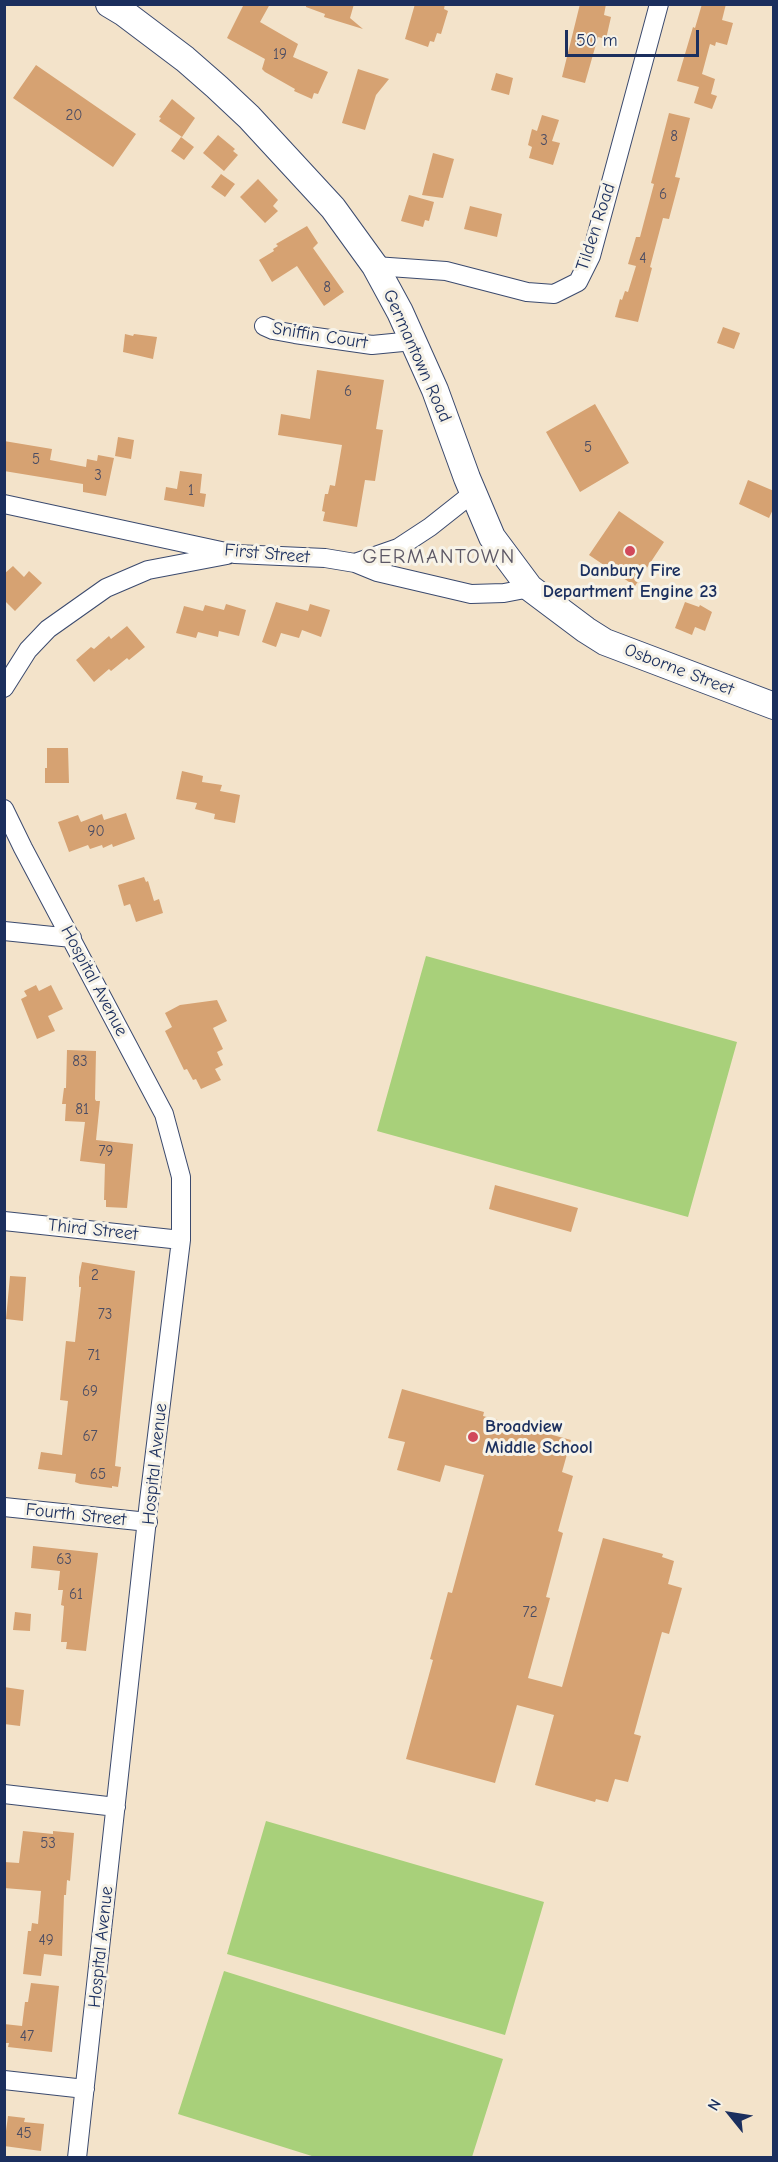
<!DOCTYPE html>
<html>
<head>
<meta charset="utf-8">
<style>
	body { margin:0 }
	#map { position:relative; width:778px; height:2162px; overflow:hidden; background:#f3e3ca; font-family:"Comic Neue",sans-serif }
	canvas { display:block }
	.frame { position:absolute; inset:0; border:6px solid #1b2f5e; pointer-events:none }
	.north { position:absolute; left:700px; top:2084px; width:60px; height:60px; -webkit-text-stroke:4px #f7f3e8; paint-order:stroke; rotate:300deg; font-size:16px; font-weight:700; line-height:24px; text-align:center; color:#1b2f5e }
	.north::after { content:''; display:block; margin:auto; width:21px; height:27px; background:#1b2f5e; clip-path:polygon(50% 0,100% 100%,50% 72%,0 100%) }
	.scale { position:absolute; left:565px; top:30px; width:134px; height:27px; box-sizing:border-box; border:3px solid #1b2f5e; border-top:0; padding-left:8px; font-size:18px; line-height:21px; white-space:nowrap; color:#1b2f5e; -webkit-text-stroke:4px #f7f3e8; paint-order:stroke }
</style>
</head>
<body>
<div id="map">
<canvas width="778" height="2162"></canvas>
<div class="frame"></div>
<div class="north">N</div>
<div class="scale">50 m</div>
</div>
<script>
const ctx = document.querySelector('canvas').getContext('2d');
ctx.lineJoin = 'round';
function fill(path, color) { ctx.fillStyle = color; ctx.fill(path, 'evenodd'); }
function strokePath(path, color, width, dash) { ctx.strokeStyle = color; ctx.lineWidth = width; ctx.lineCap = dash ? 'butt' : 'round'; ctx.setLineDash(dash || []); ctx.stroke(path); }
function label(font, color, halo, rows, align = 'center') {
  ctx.font = font + ' "Comic Neue",sans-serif'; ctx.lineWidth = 6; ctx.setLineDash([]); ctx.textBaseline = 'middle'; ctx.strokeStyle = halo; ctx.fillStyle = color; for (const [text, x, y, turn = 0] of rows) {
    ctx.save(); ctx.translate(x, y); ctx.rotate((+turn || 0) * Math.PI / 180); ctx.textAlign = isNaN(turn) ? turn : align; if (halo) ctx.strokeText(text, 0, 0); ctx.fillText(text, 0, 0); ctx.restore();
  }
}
const green = new Path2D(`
	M426 956 737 1042 688 1217 377 1131Z
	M266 1821 544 1902 505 2035 227 1954Z
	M224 1971 503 2059 472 2157H315L178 2114Z`);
const building = new Path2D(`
	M244 4H270L260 22 298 44 293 57 328 72 318 94 314 93 312 99 294 91 295 89 265 72 262 69 265 59 227 38Z
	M306 4H354L350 18 363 29 324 17 325 14 306 7Z
	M415 4H445L444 9 448 11 441 34 437 33 434 42 430 41 428 47 405 39Z
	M580 4H606L604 15 611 17 606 39 598 37 585 83 562 77Z
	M702 4H726L722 20 733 23 727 45 716 42 715 46 710 44 702 74 715 79 711 94 717 96 712 109 694 103 699 87 677 81 693 27 695 28Z
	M36 65 136 134 113 167 13 98Z
	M358 69 389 79 376 95 365 130 342 123Z
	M496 73 513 78 509 95 491 90Z
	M172 99 195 118 182 137 159 121 161 118 159 117Z
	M669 113 690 118 675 177 680 178 669 219 663 218 650 267 652 268 638 322 615 317 620 299 622 300 625 291 628 292 636 266 628 264 636 237H640L654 184 651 183Z
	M542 115 559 120 552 141 560 143 553 165 529 158 532 147 528 145 532 129 537 131Z
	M218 135 235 149 233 151 238 155 224 171 203 153Z
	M181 137 194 147 184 160 171 151Z
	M433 153 454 159 443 198 422 195Z
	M221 174 235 184 225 197 211 187Z
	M258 179 278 200 273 206 278 211 265 223 240 197Z
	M409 195 434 202 429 221 425 220 423 227 401 221Z
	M470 206 502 214 497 237 464 229Z
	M307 226 318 243 313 248 344 292 324 306 297 266 272 282 259 260 274 251 273 249 278 246 276 244Z
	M723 327 740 333 734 349 717 343Z
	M125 334 133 336 134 334 157 337 153 359 123 352Z
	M317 370 384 380 376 429 383 430 375 481 365 480 357 527 323 521 325 512 322 511 325 494H328L330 485 335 486 342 445 278 435 281 414 310 419Z
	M595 404 629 463 580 492 546 432Z
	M118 437 134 440 131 459 115 456Z
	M4 441 52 449 50 460 86 467 87 459 97 461 98 455 114 458 106 496 83 492V484L4 471Z
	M180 471 202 474 200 493 206 494 204 507 164 500 166 487 177 489Z
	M748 480 774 491V507L769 518 739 504Z
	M619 511 664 542 635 586 589 555Z
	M13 566 24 577 29 571 42 583 15 611 4 600V574Z
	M276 602 308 611 310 604 330 610 321 637 302 630 299 638 281 633 276 647 262 642Z
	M685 602 699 607 700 605 712 612 705 631 695 627 692 635 675 628Z
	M226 604 246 610 239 636 219 631 218 637 198 632 196 638 176 633 184 606 203 611 205 605 224 610Z
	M127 626 145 647 129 660 127 658 111 671 109 669 94 682 76 660 91 647 94 649 109 636 111 639Z
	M47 748H68L69 783H45V768H47Z
	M182 771 203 776 202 782 222 785 220 791 240 795 235 823 214 819 215 814 195 809 197 803 176 799Z
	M126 813 135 839 113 847 112 844 103 848 102 845 90 849 88 845 69 852 58 822 78 815 81 822 102 814 104 820Z
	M144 877 146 882 148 881 154 901 159 899 163 913 136 922 130 904 124 906 118 885Z
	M36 985 39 991 51 985 63 1009 48 1016 55 1031 37 1039 21 999 27 996 24 991Z
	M217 1000 227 1021 213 1028 223 1049 217 1052 223 1065 215 1069 221 1080 201 1089 196 1079 193 1080 187 1069 184 1070 165 1031 172 1027 165 1013 180 1005Z
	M67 1050 96 1051 95 1099 96 1101H100L96 1140 133 1144 127 1208 106 1207V1200H104L105 1164 80 1161 85 1122 65 1121 66 1104H62L64 1088H66Z
	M495 1185 578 1208 571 1232 489 1209Z
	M82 1262 135 1271 115 1466 121 1467 118 1487 112 1486V1488L80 1484 75 1482 76 1474 38 1469 41 1452 62 1455 68 1401 60 1400 66 1341 75 1342 81 1287H79V1277Z
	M10 1276 26 1277 23 1321 6 1319Z
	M402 1389 484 1412 483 1416 571 1440 562 1472 573 1476 558 1531 563 1533 546 1597 550 1598 528 1678 562 1687 603 1538 663 1554 662 1557 674 1561 668 1584 682 1588 669 1634 662 1632 634 1734 641 1736 628 1782 615 1779 608 1802 596 1799 595 1802 535 1785 554 1715 517 1705 495 1783 406 1759 433 1660 430 1659 448 1592 452 1593 484 1475 445 1465 440 1482 397 1470 405 1442 388 1438Z
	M33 1546 98 1553 86 1651 66 1649 67 1642H61L64 1606 61 1605 63 1590H58L60 1571 31 1568Z
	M15 1612 31 1614 30 1631 13 1630Z
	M4 1687 24 1690 20 1726 4 1724Z
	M23 1831 53 1834V1831L74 1833 70 1881 67 1880 66 1895H64L62 1956 44 1954 41 1976 23 1974 28 1931H31L32 1923 38 1924 41 1891 4 1888V1862L19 1863Z
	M31 1983 59 1986 52 2052 8 2047 9 2043H4V2024L22 2026 25 2002H28Z
	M8 2116 25 2118 24 2122 44 2124 41 2151 4 2146Z`);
const minor = new Path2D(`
	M375 266 446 271 527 292 554 294 578 282 591 256 659 4
	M264 326 273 330 295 334 372 345 413 341
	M4 504 235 554 325 558 355 563 377 572 471 594 504 593 530 588
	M355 563 398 548 430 527 473 493
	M4 688 28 650 48 629 106 588 148 570 227 555
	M4 809 23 848 164 1114 181 1177V1240L149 1501 77 2158
	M4 931 72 938
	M4 1221 181 1240
	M4 1507 148 1522
	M4 1794 116 1807
	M4 2080 85 2089`);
const secondary = new Path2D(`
	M109 4 124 13 185 59 217 87 249 117 333 208 375 266 400 312 435 390 467 478 492 537 530 588 586 630 605 642 774 706`);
const markers = [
	[630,551,6,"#d1495b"],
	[473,1437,6,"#d1495b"]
];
const numberNames = [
	["19",280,55],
	["20",74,116],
	["8",674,137],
	["3",544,141],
	["6",663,195],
	["4",643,259],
	["8",327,288],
	["6",348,392],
	["5",588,448],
	["5",36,460],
	["3",98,476],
	["1",191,491],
	["90",96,832],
	["83",80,1062],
	["81",82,1110],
	["79",106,1152],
	["2",95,1276],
	["73",105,1315],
	["71",94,1356],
	["69",90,1392],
	["67",90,1437],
	["65",98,1475],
	["63",64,1560],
	["61",76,1595],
	["72",530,1613],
	["53",48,1844],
	["49",46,1941],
	["47",27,2037],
	["45",24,2134]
];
const streetNames = [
	["Tilden Road",596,227,-72],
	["Sniffin Court",320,336,9],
	["Germantown Road",417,356,66],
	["First Street",267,554,5],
	["Osborne Street",679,670,21],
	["Hospital Avenue",94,981,62],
	["Third Street",93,1230,6],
	["Hospital Avenue",155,1464,-84],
	["Fourth Street",76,1515,6],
	["Hospital Avenue",101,1947,-84]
];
const poiNames = [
	["Danbury Fire",630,571],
	["Department Engine 23",630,592],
	["Broadview",485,1427,"left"],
	["Middle School",485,1448,"left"]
];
const quarterNames = [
	["GERMANTOWN",439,557]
];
fill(green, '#a8d07a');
fill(building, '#d6a272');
strokePath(minor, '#3b4a6e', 20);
strokePath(secondary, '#3b4a6e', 28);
strokePath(minor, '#fff', 18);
strokePath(secondary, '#fff', 26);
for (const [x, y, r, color] of markers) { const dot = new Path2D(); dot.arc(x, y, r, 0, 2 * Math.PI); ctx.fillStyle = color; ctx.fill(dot); strokePath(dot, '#f7f3e8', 2); }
label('15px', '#4a4c63', null, numberNames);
label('18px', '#1b2f5e', '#f7f3e8', streetNames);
label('bold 18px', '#1b2f5e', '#f7f3e8', poiNames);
ctx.letterSpacing = '1.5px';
label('21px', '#5c5765', '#f7f3e8', quarterNames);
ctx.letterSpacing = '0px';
</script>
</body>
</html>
